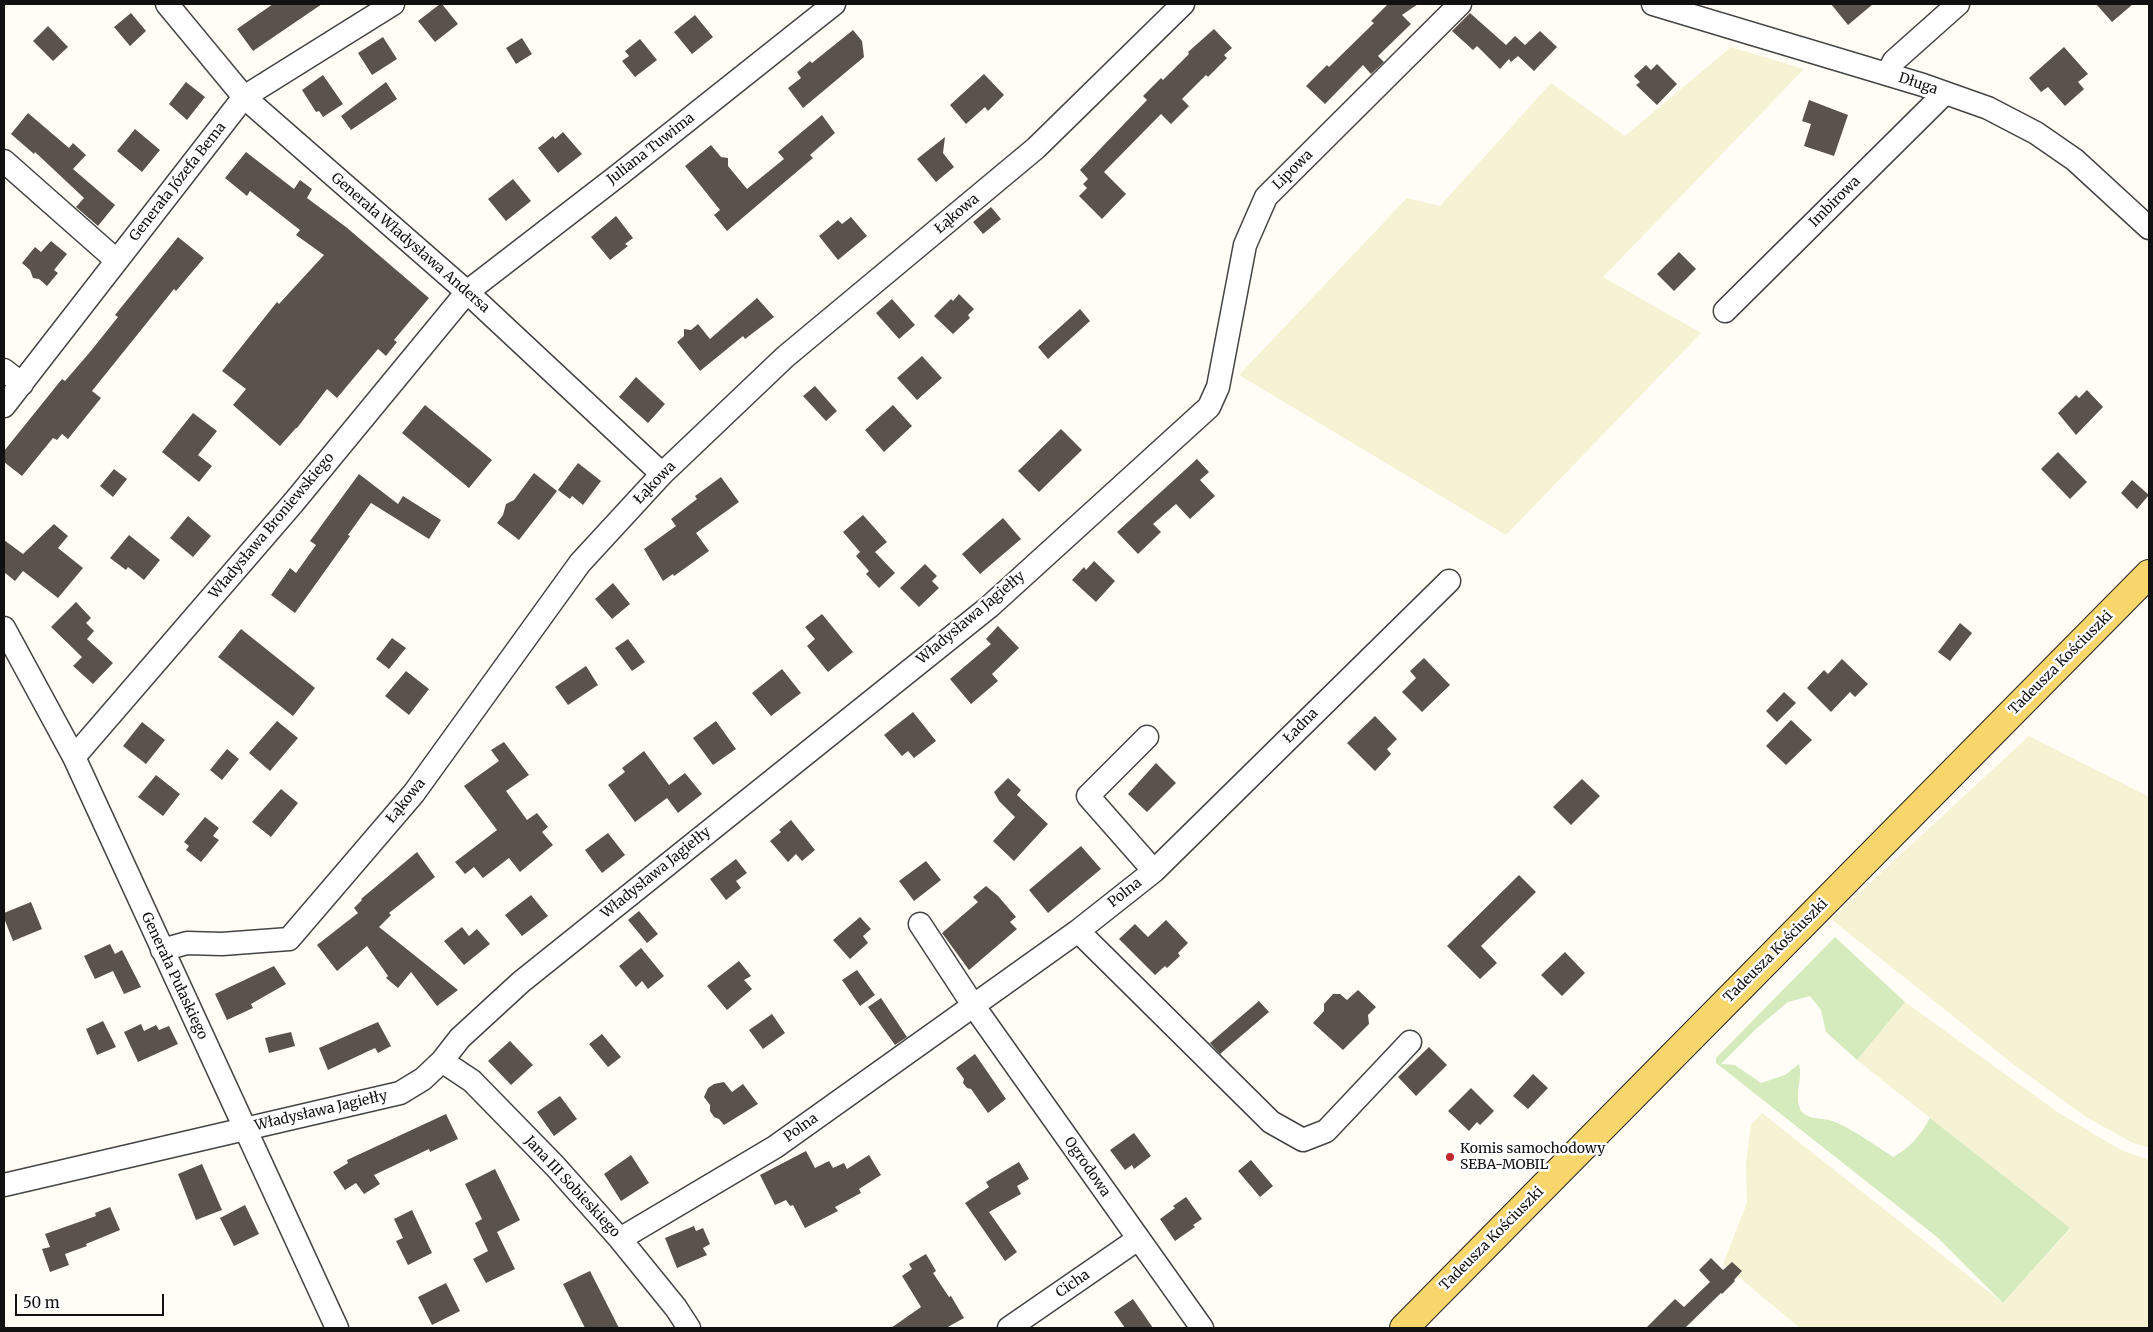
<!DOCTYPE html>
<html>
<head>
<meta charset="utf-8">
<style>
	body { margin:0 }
	#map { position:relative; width:2153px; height:1332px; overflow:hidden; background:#fffdf5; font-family:Merriweather,serif }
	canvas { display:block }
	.frame { position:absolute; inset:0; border:5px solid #111; pointer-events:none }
	.scale { position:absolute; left:15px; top:1294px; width:149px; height:22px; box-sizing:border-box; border:2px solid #111; border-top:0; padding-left:6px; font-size:15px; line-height:18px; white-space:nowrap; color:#111; -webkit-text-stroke:4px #fff; paint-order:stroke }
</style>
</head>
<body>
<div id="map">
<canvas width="2153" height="1332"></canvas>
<div class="frame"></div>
<div class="scale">50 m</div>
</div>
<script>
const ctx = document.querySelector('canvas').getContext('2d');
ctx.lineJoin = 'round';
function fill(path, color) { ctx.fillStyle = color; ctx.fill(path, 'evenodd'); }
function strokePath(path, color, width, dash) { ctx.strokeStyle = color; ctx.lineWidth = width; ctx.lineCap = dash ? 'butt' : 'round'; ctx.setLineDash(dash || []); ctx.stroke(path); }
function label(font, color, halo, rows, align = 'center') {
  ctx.font = font + ' Merriweather,serif'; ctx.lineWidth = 5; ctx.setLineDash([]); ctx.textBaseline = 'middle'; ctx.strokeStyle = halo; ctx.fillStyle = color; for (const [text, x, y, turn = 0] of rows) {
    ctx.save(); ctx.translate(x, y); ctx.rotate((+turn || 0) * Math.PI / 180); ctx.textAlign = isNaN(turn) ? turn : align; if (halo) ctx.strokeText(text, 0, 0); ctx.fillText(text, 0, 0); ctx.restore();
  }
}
const farmland = new Path2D(`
	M1731 47 1804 69 1603 277 1701 333 1506 535 1239 375 1407 198 1440 206 1551 83 1625 136Z
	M2029 736 2149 797V1148L2133 1143 2086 1117 2013 1064 1831 919Z
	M1905 1002 2059 1113 2119 1149 2149 1160V1328H1800L1723 1264 1747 1203 1746 1163 1751 1125 1762 1113 2003 1303 2070 1229 1857 1060Z`);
const green = new Path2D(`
	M1835 937 1905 1002 1857 1060 1826 1032 1821 1010 1810 996 1788 1002 1757 1028 1721 1064 1735 1065 1761 1083 1785 1075 1799 1064C1803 1078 1795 1091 1799 1106 1803 1121 1821 1117 1832 1121 1850 1127 1876 1146 1893 1157 1911 1147 1920 1136 1930 1118L2070 1228 2003 1303 1937 1237 1716 1063V1058Z`);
const building = new Path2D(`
	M273 4H322L253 51 237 29Z
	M440 4H442L458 24 435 42 418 21Z
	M1388 4H1418L1402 15 1411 24 1378 56 1384 62 1371 74 1363 65 1325 104 1306 86 1327 65 1329 67 1374 23 1371 21Z
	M1831 4H1873L1848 25Z
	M2096 4H2133L2112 22Z
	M131 13 146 31 130 46 114 27Z
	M1470 13 1506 45 1515 36 1525 45 1540 31 1557 47 1534 71 1518 56 1511 62 1509 59 1500 69 1477 46 1473 50 1452 31Z
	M695 15 713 37 692 54 674 32Z
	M48 26 68 47 53 61 33 41Z
	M1214 29 1232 48 1224 55 1227 58 1208 77 1206 75 1182 99 1189 106 1171 124 1161 114 1104 172 1126 194 1102 219 1079 196 1087 188 1083 184 1088 179 1080 170 1147 100 1143 96 1161 78 1163 80 1189 54 1188 52Z
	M853 30 862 41 864 57 803 108 788 88 801 78 797 72 810 61 812 63Z
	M383 37 397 59 372 75 358 53Z
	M522 38 532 54 516 64 506 48Z
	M640 39 657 60 635 77 622 61 629 56 625 51Z
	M2064 47 2088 74 2078 82 2084 89 2065 106 2048 87 2041 92 2029 78Z
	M1657 64 1677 84 1657 105 1636 85 1640 82 1634 76 1646 65 1651 70Z
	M984 74 1004 95 988 111 985 107 966 124 950 105Z
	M323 75 343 104 323 117 319 111 316 112 302 90Z
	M186 82 205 97 187 120 169 104Z
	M386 82 397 99 351 130 341 116Z
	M1809 100 1848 115 1834 156 1804 146 1811 124 1802 121Z
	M28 113 69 148 73 143 86 155 73 169 115 205 98 226 76 207 84 198 35 152 34 154 11 134Z
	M822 115 835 133 810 155 813 158 727 231 714 215 720 210 685 166 711 145 721 157 728 158V166L747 189 784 159 778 152Z
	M135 129 160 150 142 172 117 151Z
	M563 132 582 154 558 173 538 148 553 136 555 139Z
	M945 137 943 153 954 167 936 182 917 159Z
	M246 152 294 189 300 180 312 189 307 198 346 227 429 298 394 340 397 342 386 356 378 349 337 398 327 389 297 428H296L280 446 233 405 246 389 222 371 277 302 279 304 324 255 296 235 300 230 250 191 247 196 225 178Z
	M513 179 531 201 506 221 488 199Z
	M991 207 1001 219 983 234 973 222Z
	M616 216 633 238 625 244 628 246 610 260 591 237Z
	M851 217 867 236 838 260 819 236 838 220 842 224Z
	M178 237 204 258 176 291 174 289 92 391 101 398 68 439 62 434 57 440 53 438 22 476 4 462V451L62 379 65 381 90 352 118 317 115 315Z
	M51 241 67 254 54 270 58 273 47 286 39 279 33 278 30 270 22 263 35 247 41 252Z
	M1679 252 1696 269 1674 291 1657 274Z
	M959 294 974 309 968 315 970 318 953 334 934 316 951 299 953 301Z
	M757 298 774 317 745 339 743 336 700 371 677 342 684 336V329L691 330 698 324 710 339Z
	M892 299 915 325 899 339 876 313Z
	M1080 309 1090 321 1048 359 1038 347Z
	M922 356 942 378 917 400 897 378Z
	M636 377 665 404 648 423 619 397Z
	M815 386 837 411 826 421 803 396Z
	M2087 390 2103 407 2076 435 2058 413 2076 395 2079 398Z
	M425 405 492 460 469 488 402 433Z
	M893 405 912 426 884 452 865 430Z
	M193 413 217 431 198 455 212 466 199 482 162 452Z
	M1061 429 1082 450 1039 492 1018 471Z
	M2058 452 2087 482 2070 499 2041 469Z
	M1197 459 1209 472 1200 480 1215 496 1190 519 1176 504 1153 524 1161 532 1138 554 1117 532Z
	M578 463 601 481 583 505 572 496 570 499 558 490Z
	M114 469 127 479 113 497 100 486Z
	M534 473 557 491 519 540 497 523 503 515 506 504 514 500Z
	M359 474 398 504 403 496 441 520 429 539 371 503 348 535 350 536 295 613 271 595 290 568 296 573 316 545 310 541Z
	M721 477 739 502 696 533 709 551 674 576 673 574 663 581 644 549 676 526 671 519 697 499 695 496Z
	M2132 480 2149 495 2137 509 2121 493Z
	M863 515 887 542 875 552 895 573 879 588 866 574 869 571 856 556 860 552 843 532Z
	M188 516 211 536 193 557 170 538Z
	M1003 518 1021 539 980 574 962 554Z
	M54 524 68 536 58 548 83 568 58 598 23 571 15 581 4 572V540L23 554Z
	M129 535 160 560 144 580 128 567 126 570 110 558Z
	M1094 561 1115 581 1096 602 1072 580 1084 567 1086 570Z
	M925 564 937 576 932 581 939 588 919 607 900 588Z
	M613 583 630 604 612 619 595 599Z
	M76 602 91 618 86 623 94 631 87 639 113 663 93 684 73 666 82 657 51 627Z
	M822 614 853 652 828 672 807 646 815 639 805 627Z
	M1960 623 1972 633 1950 661 1938 652Z
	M998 626 1019 648 992 674 998 681 971 704 950 679 991 644 986 639Z
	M241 629 315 688 293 716 218 657Z
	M392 638 406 648 389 669 376 659Z
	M628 639 645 662 632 671 615 648Z
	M1424 658 1450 685 1422 712 1402 692 1416 678 1410 671Z
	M1842 659 1868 684 1855 697 1850 692 1831 712 1807 688 1824 670 1828 674Z
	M586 666 598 685 568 705 555 687Z
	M782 669 801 693 771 716 752 693Z
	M406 671 429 689 409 715 385 696Z
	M1784 692 1796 703 1777 722 1766 711Z
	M913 712 936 741 914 758 908 751 902 756 884 735Z
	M1375 716 1397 739 1387 749 1391 754 1375 771 1347 743Z
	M1791 720 1812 740 1786 765 1766 746Z
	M277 721 298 738 270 771 249 753Z
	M716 721 736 749 713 765 693 738Z
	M142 722 165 740 146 764 123 746Z
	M504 742 529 775 506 791 527 820 537 813 548 827 542 832 553 845 520 872 509 858 483 878 474 867 465 874 455 862 497 830 464 786 499 761 491 750Z
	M227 749 239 759 222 780 210 770Z
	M644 751 669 785 685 773 702 794 678 813 667 798 635 822 608 785 625 772 622 768Z
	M1156 763 1176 783 1147 812 1128 794Z
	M156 775 180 794 163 816 138 797Z
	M1008 778 1021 790 1017 795 1048 824 1014 861 993 841 1015 817 999 801 994 792Z
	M1582 779 1600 796 1571 825 1553 807Z
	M281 789 298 803 271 837 252 822Z
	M205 817 219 828 213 836 219 840 201 862 186 850 189 846 184 842Z
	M791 820 815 850 802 861 796 854 788 862 770 841 781 832 779 830Z
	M608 833 625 855 602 873 585 850Z
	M1081 846 1101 869 1048 913 1029 890Z
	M417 852 435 877 389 913 391 915 379 927 458 990 437 1006 411 972 398 988 386 978 388 976 367 946 337 971 317 945 358 913 354 908 362 900 361 899Z
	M736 859 747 873 736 881 741 888 726 900 710 879Z
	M926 861 941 880 914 901 899 881Z
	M1519 875 1536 892 1481 946 1497 963 1480 979 1447 946Z
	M986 886 998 896 1016 917 1010 922 1017 929 969 970 942 933 978 902 973 897Z
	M531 895 548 916 522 936 505 915Z
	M31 902 42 929 13 941 4 918V913Z
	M639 911 658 934 647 943 628 920Z
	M860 917 871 929 863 936 868 943 850 959 833 940Z
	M1166 920 1188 943 1178 953 1180 956 1167 968 1165 966 1155 975 1119 939 1135 924 1148 937Z
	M462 927 469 936 477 929 490 944 464 965 444 941Z
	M110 944 115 954 122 950 141 987 124 994 113 971 95 979 84 956Z
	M641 948 664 976 648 989 642 981 636 987 619 966Z
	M1565 952 1585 973 1562 996 1541 975Z
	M739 961 751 976 744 980 752 989 727 1010 707 986Z
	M274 966 286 984 251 1004 253 1008 227 1020 215 994Z
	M857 970 875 995 860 1006 842 980Z
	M1358 990 1376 1007 1368 1015 1369 1024 1343 1050 1313 1023 1324 1011V1004L1333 994H1340L1347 1000Z
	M881 998 907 1037 895 1045 868 1007Z
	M1259 1001 1269 1012 1220 1054 1210 1043Z
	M772 1014 785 1033 763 1049 749 1030Z
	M103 1021 116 1047 97 1055 86 1029Z
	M378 1022 391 1046 378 1053 375 1048 328 1070 319 1048Z
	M141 1024 144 1031 156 1025 159 1030 169 1026 178 1044 138 1062 124 1032Z
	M291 1032 295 1046 269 1053 265 1038Z
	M602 1034 621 1057 608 1067 589 1044Z
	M510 1041 533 1065 511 1085 488 1061Z
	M1429 1047 1447 1065 1416 1096 1398 1077Z
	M975 1054 1006 1099 988 1113 971 1089 967 1088 963 1083 964 1079 956 1068Z
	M1533 1074 1548 1088 1528 1109 1513 1096Z
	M724 1082 732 1092 743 1084 758 1104 724 1125 719 1119 714 1117 710 1111V1105L704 1097 708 1088 714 1084Z
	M1471 1088 1494 1111 1480 1125 1477 1122 1469 1131 1448 1111Z
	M560 1096 577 1119 554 1136 537 1112Z
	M446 1114 458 1139 430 1152 429 1149 374 1175 380 1184 364 1194 356 1183 345 1190 333 1172 348 1163 347 1160Z
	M1134 1133 1151 1156 1134 1169 1132 1165 1125 1170 1110 1150Z
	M806 1151 815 1168 829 1161 833 1168 844 1163 847 1169 869 1155 881 1175 859 1189 861 1193 835 1207 838 1211 805 1228 793 1205 790 1206 786 1200 775 1205 760 1175Z
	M631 1155 649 1183 621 1201 604 1174Z
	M1251 1160 1273 1186 1260 1197 1238 1171Z
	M1019 1162 1029 1179 1017 1186 1021 1194 989 1212 1017 1252 1005 1261 965 1203 989 1187 986 1182Z
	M202 1164 222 1210 196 1220 178 1174Z
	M495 1169 520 1220 497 1232 515 1269 486 1283 473 1259 488 1251 475 1223 482 1219 465 1184Z
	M1186 1197 1202 1219 1193 1225 1195 1227 1175 1241 1160 1219 1175 1208 1173 1206Z
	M245 1205 259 1234 234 1246 220 1218Z
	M110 1207 120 1230 86 1244 87 1246 65 1254 69 1265 50 1272 42 1249 50 1247 45 1234 96 1216 95 1213Z
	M412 1210 432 1253 408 1265 396 1241 403 1238 394 1219Z
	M694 1226 696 1231 703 1228 710 1244 703 1248 707 1255 677 1268 665 1238Z
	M926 1254 936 1271 933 1273 949 1297 951 1296 964 1318 946 1328H891L921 1307 902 1276 912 1269 909 1264Z
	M1711 1258 1723 1270 1732 1262 1742 1271 1734 1280 1735 1281 1722 1294 1721 1293 1685 1328H1646L1675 1299 1684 1307 1710 1282 1699 1270Z
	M590 1271 619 1328H585L563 1284Z
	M446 1283 460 1311 432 1325 418 1297Z
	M1133 1299 1153 1328H1125L1114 1312Z`);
const minor = new Path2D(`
	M167 4 244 97 467 292 662 474
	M1653 4 1923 85 1988 108 2036 133 2075 160 2149 228
	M1887 74 1894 61 1958 4
	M4 161 116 260
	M1725 311 1945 93
	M4 370 22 384
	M4 406 244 97 393 4
	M4 628 74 757 337 1328
	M74 757 294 502 467 292 620 174 834 4
	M1154 871 1449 581
	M920 924 973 1005 1202 1328
	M1078 931 1271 1122 1303 1140 1326 1131 1410 1042
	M162 950 187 943 222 944 289 939 414 793 580 563 662 474 785 357 1036 148 1183 4
	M442 1061 472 1081 555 1166 620 1239 676 1308 689 1328
	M4 1185 400 1093 423 1079 442 1061 460 1038 521 982 989 607 1209 407 1218 387 1245 245 1266 197 1460 4
	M620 1239 775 1147 1078 931 1154 871 1088 796 1147 737
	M1009 1328 1138 1239`);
const major = new Path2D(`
	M1404 1328 2149 574`);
const markers = [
	[1450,1157,5,"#c4262e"]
];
const streetNames = [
	["Długa",1918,84,18],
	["Juliana Tuwima",651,149,-38],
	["Lipowa",1293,170,-45],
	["Generała Józefa Bema",178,182,-52],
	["Imbirowa",1835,202,-45],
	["Łąkowa",957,214,-40],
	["Generała Władysława Andersa",410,243,41],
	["Łąkowa",655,483,-46],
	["Władysława Broniewskiego",272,526,-50],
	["Władysława Jagiełły",971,618,-40],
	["Tadeusza Kościuszki",2061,663,-45],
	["Ładna",1301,726,-45],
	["Łąkowa",406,801,-51],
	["Władysława Jagiełły",656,873,-39],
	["Polna",1125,893,-38],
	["Tadeusza Kościuszki",1776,951,-45],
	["Generała Pułaskiego",174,976,65],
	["Władysława Jagiełły",321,1111,-13],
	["Polna",801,1128,-36],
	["Ogrodowa",1087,1167,55],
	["Jana III Sobieskiego",572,1187,47],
	["Tadeusza Kościuszki",1492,1239,-45],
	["Cicha",1073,1284,-34]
];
const poiNames = [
	["Komis samochodowy",1460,1149],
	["SEBA-MOBIL",1460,1165]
];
fill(farmland, '#f6f3d4');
fill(green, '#d5ebbd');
fill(building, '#5a524d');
strokePath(minor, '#444', 25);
strokePath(major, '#222', 30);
strokePath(minor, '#fff', 22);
strokePath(major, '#f9d66b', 28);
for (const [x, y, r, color] of markers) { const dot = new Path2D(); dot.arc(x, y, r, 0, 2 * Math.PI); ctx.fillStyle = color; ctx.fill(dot); strokePath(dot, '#fff', 2); }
label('14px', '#111', '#fff', streetNames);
label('14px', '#111', '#fff', poiNames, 'left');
</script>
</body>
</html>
